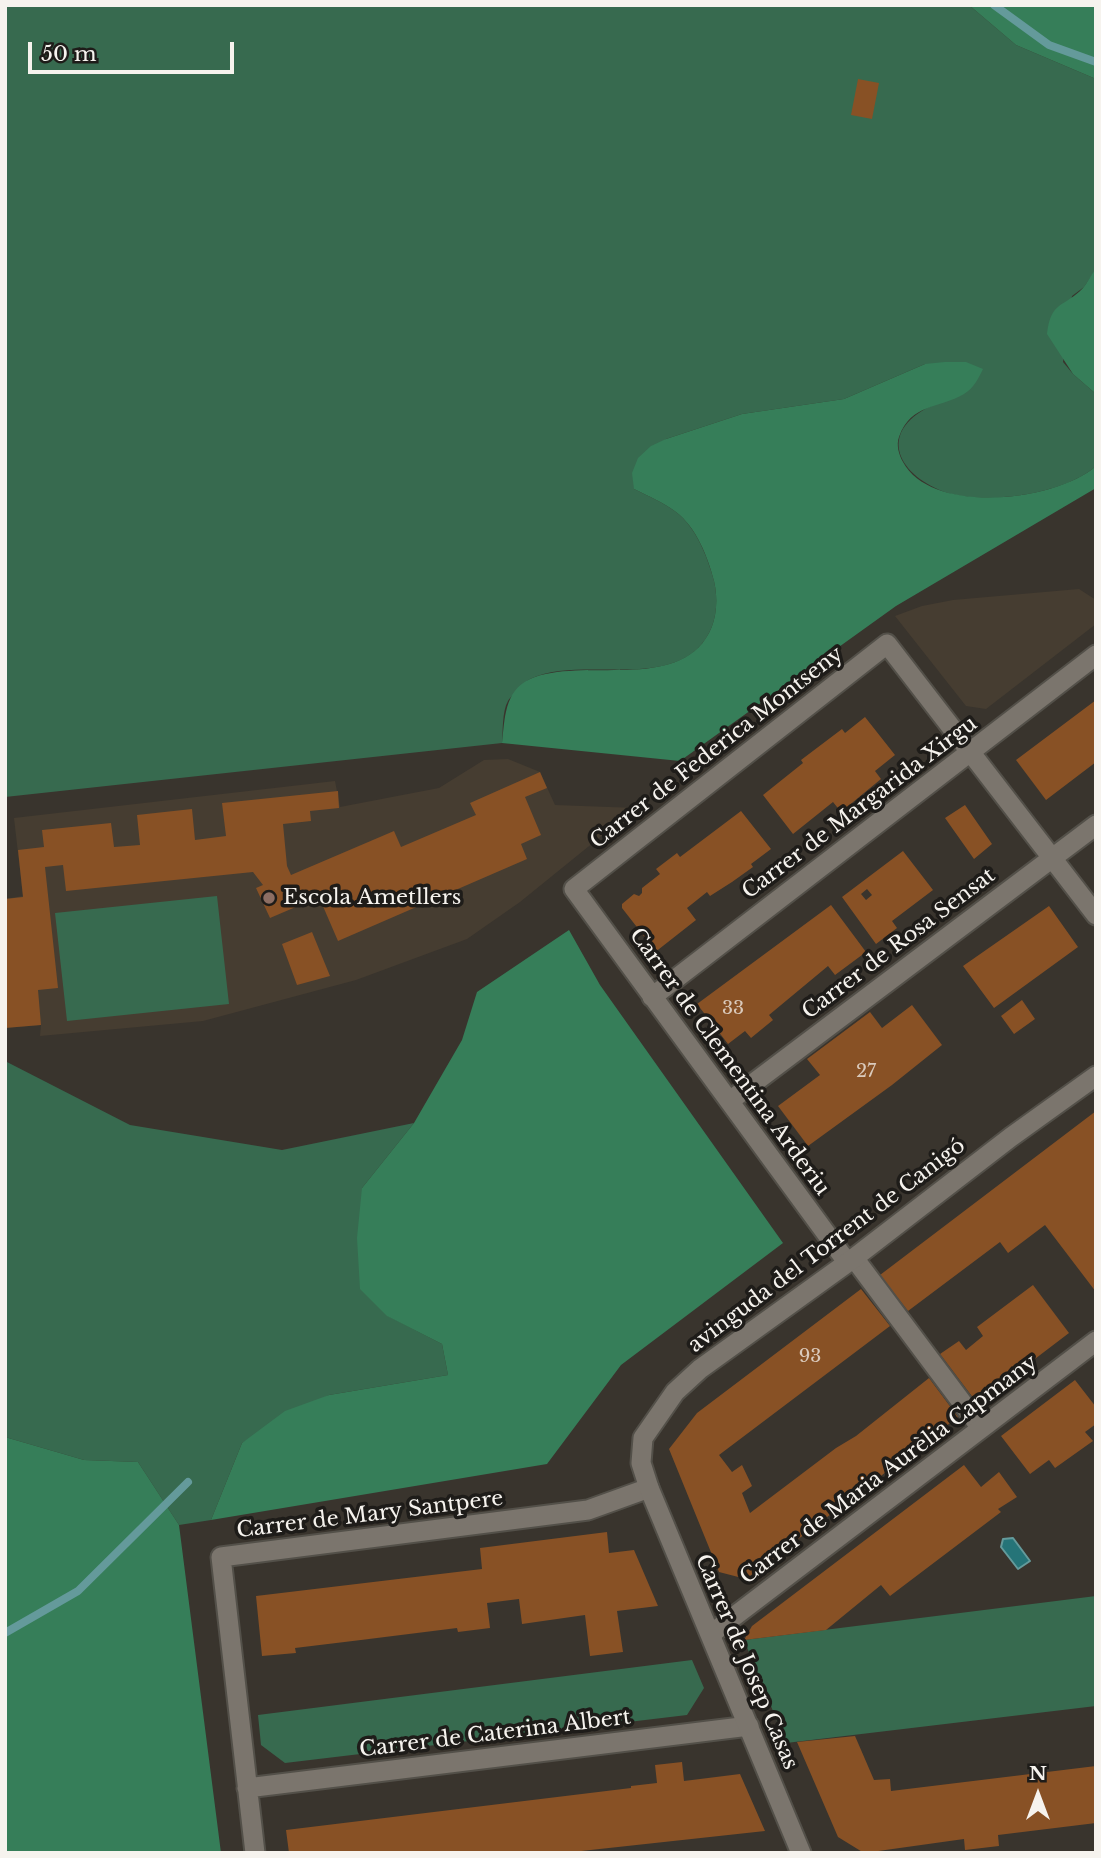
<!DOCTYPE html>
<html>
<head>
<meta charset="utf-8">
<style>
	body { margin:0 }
	#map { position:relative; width:1101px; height:1858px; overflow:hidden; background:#39342d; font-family:"Libre Baskerville",serif }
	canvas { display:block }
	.frame { position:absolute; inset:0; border:7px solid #f6f3ee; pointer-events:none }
	.north { position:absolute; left:1003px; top:1760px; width:70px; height:70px; -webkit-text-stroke:5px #1e1c19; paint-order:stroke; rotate:0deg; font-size:19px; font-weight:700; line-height:28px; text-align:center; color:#f6f3ee }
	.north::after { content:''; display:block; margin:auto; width:24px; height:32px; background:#f6f3ee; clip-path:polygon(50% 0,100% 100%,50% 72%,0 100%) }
	.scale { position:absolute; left:28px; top:42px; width:206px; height:32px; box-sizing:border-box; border:4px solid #f6f3ee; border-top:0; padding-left:9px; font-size:21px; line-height:24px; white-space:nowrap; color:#f6f3ee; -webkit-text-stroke:5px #1e1c19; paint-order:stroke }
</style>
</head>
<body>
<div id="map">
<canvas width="1101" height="1858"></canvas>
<div class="frame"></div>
<div class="north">N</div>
<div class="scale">50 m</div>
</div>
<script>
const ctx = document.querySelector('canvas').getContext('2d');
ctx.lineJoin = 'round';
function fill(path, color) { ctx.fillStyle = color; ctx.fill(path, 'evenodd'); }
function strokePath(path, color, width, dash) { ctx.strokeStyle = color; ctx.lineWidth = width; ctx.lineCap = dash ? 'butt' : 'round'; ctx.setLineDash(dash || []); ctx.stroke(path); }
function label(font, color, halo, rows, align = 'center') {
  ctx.font = font + ' "Libre Baskerville",serif'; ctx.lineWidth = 7; ctx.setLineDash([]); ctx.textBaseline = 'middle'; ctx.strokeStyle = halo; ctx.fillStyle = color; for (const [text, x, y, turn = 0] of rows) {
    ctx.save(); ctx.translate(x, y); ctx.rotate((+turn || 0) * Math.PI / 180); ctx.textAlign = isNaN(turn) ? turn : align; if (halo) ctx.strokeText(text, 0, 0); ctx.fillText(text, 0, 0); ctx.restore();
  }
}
const built = new Path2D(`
	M1079 589 1096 600V624L986 709 966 706 895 616 922 606 953 600Z
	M508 759 540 772 555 805 636 808 520 902 467 939 356 980 203 1021 40 1036 41 1025 5 1028V899L23 896 14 818 335 781 340 807 439 788 484 760Z`);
const green = new Path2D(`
	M5 5H969L1016 45 1096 79V269L1084 287 1072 296 1063 362 1073 374 1096 394V466C1065 494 987 505 948 493 899 477 875 433 931 406L925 364 844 399 742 414 666 439 634 489C648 496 663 502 676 512 696 527 708 558 714 581 718 598 717 618 709 633 677 694 580 654 530 679 526 681 522 686 519 690 516 693 510 697 508 701 502 711 503 732 502 743L5 797Z
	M217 896 229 1004 67 1021 55 913Z
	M5 1061 130 1125 282 1150 414 1123 362 1188 388 1316 442 1344 448 1375 329 1395 242 1443 211 1520 179 1525 138 1462 84 1460 5 1437Z
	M1096 1596V1706L786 1743 744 1640Z
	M692 1660 704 1688 687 1715 285 1763 261 1745 258 1715Z`);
const forest = new Path2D(`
	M969 5H1096V79L1016 45Z
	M1096 269V394L1073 374 1047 334C1051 300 1064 308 1083 288 1088 282 1091 274 1096 269Z
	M945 362H966L983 369C978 379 974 388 964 394 939 409 911 403 899 437 896 445 899 455 903 462 932 516 1057 501 1096 466V488L896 606 680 761 502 743C505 719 504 691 530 679 582 656 677 693 709 633 717 618 718 598 714 581 708 557 696 527 676 512 663 502 648 496 634 489L632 473 638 458 651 446 666 439 742 414 844 399 925 364Z
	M569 930 600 985 783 1243 621 1365 547 1464 211 1520 242 1443 285 1411 329 1395 448 1375 442 1344 387 1316 360 1289 357 1238 362 1188 414 1123 462 1040 477 992Z
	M5 1437 84 1460 138 1462 179 1525 221 1853H5Z`);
const water = new Path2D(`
	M1013 1538 1030 1561 1018 1569 1001 1547 1003 1539Z`);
const stream = new Path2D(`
	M994 5 1049 45 1096 62
	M5 1633 78 1591 188 1482`);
const building = new Path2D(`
	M858 79 879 83 872 119 851 115Z
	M1096 700V762L1046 800 1016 760Z
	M865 717 895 755 875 771 881 779 841 812 833 802 793 834 763 795 803 763 801 760 842 729 845 733Z
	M540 772 547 788 525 797 541 835 521 844 527 859 338 941 319 897 270 918 256 888 263 885 253 872 66 891 63 865 45 867 58 988 38 990 41 1025 5 1028V899L23 897 18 850 44 847 42 830 111 823 114 847 140 845 137 815 192 809 195 840 226 836 222 803 338 791 339 808 310 811 311 821 283 824 287 866 291 875 394 831 401 847 476 815 470 803Z
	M965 805 992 844 974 859 945 818Z
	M741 811 771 849 751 864 753 867 732 882 710 896 707 892 687 908 696 920 654 953 648 945 652 942 647 940 622 908V904L634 894 639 896 642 893V888L660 874 656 869 677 853 680 857Z
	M903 851 933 890 892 921 897 928 876 944 842 897ZM867 889 872 895 866 900 861 894Z
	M831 905 866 952 835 975 828 966 769 1015 773 1020 751 1038 745 1031 728 1044 697 1004Z
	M1049 906 1078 947 994 1008 963 966Z
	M312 932 330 976 297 985 282 944Z
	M1022 1000 1035 1019 1014 1034 1001 1016Z
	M912 1005 942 1045 892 1085 808 1146 778 1106 820 1075 807 1059 870 1012 882 1028Z
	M1096 1111V1292L1045 1225 1008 1253 1000 1242 908 1311 880 1275Z
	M1033 1285 1069 1333 977 1403 940 1354 959 1341 966 1350 983 1336 977 1327Z
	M861 1289 890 1326 719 1455 732 1472 742 1465 752 1486 742 1493 750 1513 836 1448 856 1436 929 1378 958 1417 746 1579 719 1572 669 1449 697 1413Z
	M1075 1380 1096 1407V1424L1085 1432 1093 1441 1055 1468 1049 1460 1030 1474 1001 1436Z
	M964 1465 981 1487 999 1472 1017 1497 998 1509 1001 1512 890 1596 881 1585 826 1630 744 1640 752 1626Z
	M607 1532 609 1553 634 1550 658 1606 617 1611 623 1652 590 1656 585 1615 522 1624 519 1599 487 1603 490 1628 458 1632 457 1628 361 1640 295 1648 296 1653 262 1656 256 1596 482 1569 480 1548Z
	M855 1736 874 1780 890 1779 891 1791 1096 1766V1823L998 1835 999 1846 965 1850 964 1839 864 1853 838 1837 797 1742Z
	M682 1762 684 1781 740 1774 765 1831 563 1853H289L286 1830 631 1788V1786L657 1783 655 1765Z`);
const pedestrian = new Path2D(`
	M854 1258 981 1428`);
const minor = new Path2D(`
	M652 997 1096 655
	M731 1100 1096 825
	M847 1262 574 889 887 644 1096 915
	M711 1634 1096 1341
	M247 1788 749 1726
	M255 1853 221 1557 588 1510 649 1488`);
const tertiary = new Path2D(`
	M801 1853 649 1488 641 1463 643 1438 675 1392 700 1369 854 1258 1011 1137 1096 1076`);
const markers = [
	[269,898,7,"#8d6e63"]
];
const numberNames = [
	["33",733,1009],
	["27",866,1072],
	["93",810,1357]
];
const streetNames = [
	["Carrer de Federica Montseny",717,748,-38],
	["Carrer de Margarida Xirgu",860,808,-37],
	["Carrer de Rosa Sensat",899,944,-37],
	["Carrer de Clementina Arderiu",729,1062,54],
	["avinguda del Torrent de Canigó",827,1246,-37],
	["Carrer de Maria Aurèlia Capmany",889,1470,-37],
	["Carrer de Mary Santpere",370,1515,-7],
	["Carrer de Josep Casas",746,1662,67],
	["Carrer de Caterina Albert",495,1734,-7]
];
const poiNames = [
	["Escola Ametllers",283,898]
];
fill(built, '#463d31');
fill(green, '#376a4f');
fill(forest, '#367e59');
fill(water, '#257478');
strokePath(water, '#649a9b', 2);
strokePath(stream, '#649a9b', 8);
fill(building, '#885125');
strokePath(pedestrian, '#535049', 23);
strokePath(minor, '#535049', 23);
strokePath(tertiary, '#535049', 23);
strokePath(pedestrian, '#7b756d', 19);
strokePath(minor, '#7b756d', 19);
strokePath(tertiary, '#7b756d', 19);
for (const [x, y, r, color] of markers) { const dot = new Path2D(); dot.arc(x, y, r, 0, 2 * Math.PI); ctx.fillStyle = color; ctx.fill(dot); strokePath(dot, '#1e1c19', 2.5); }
label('18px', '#dacabc', null, numberNames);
label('21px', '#f6f3ee', '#1e1c19', streetNames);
label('21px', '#f6f3ee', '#1e1c19', poiNames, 'left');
</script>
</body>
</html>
